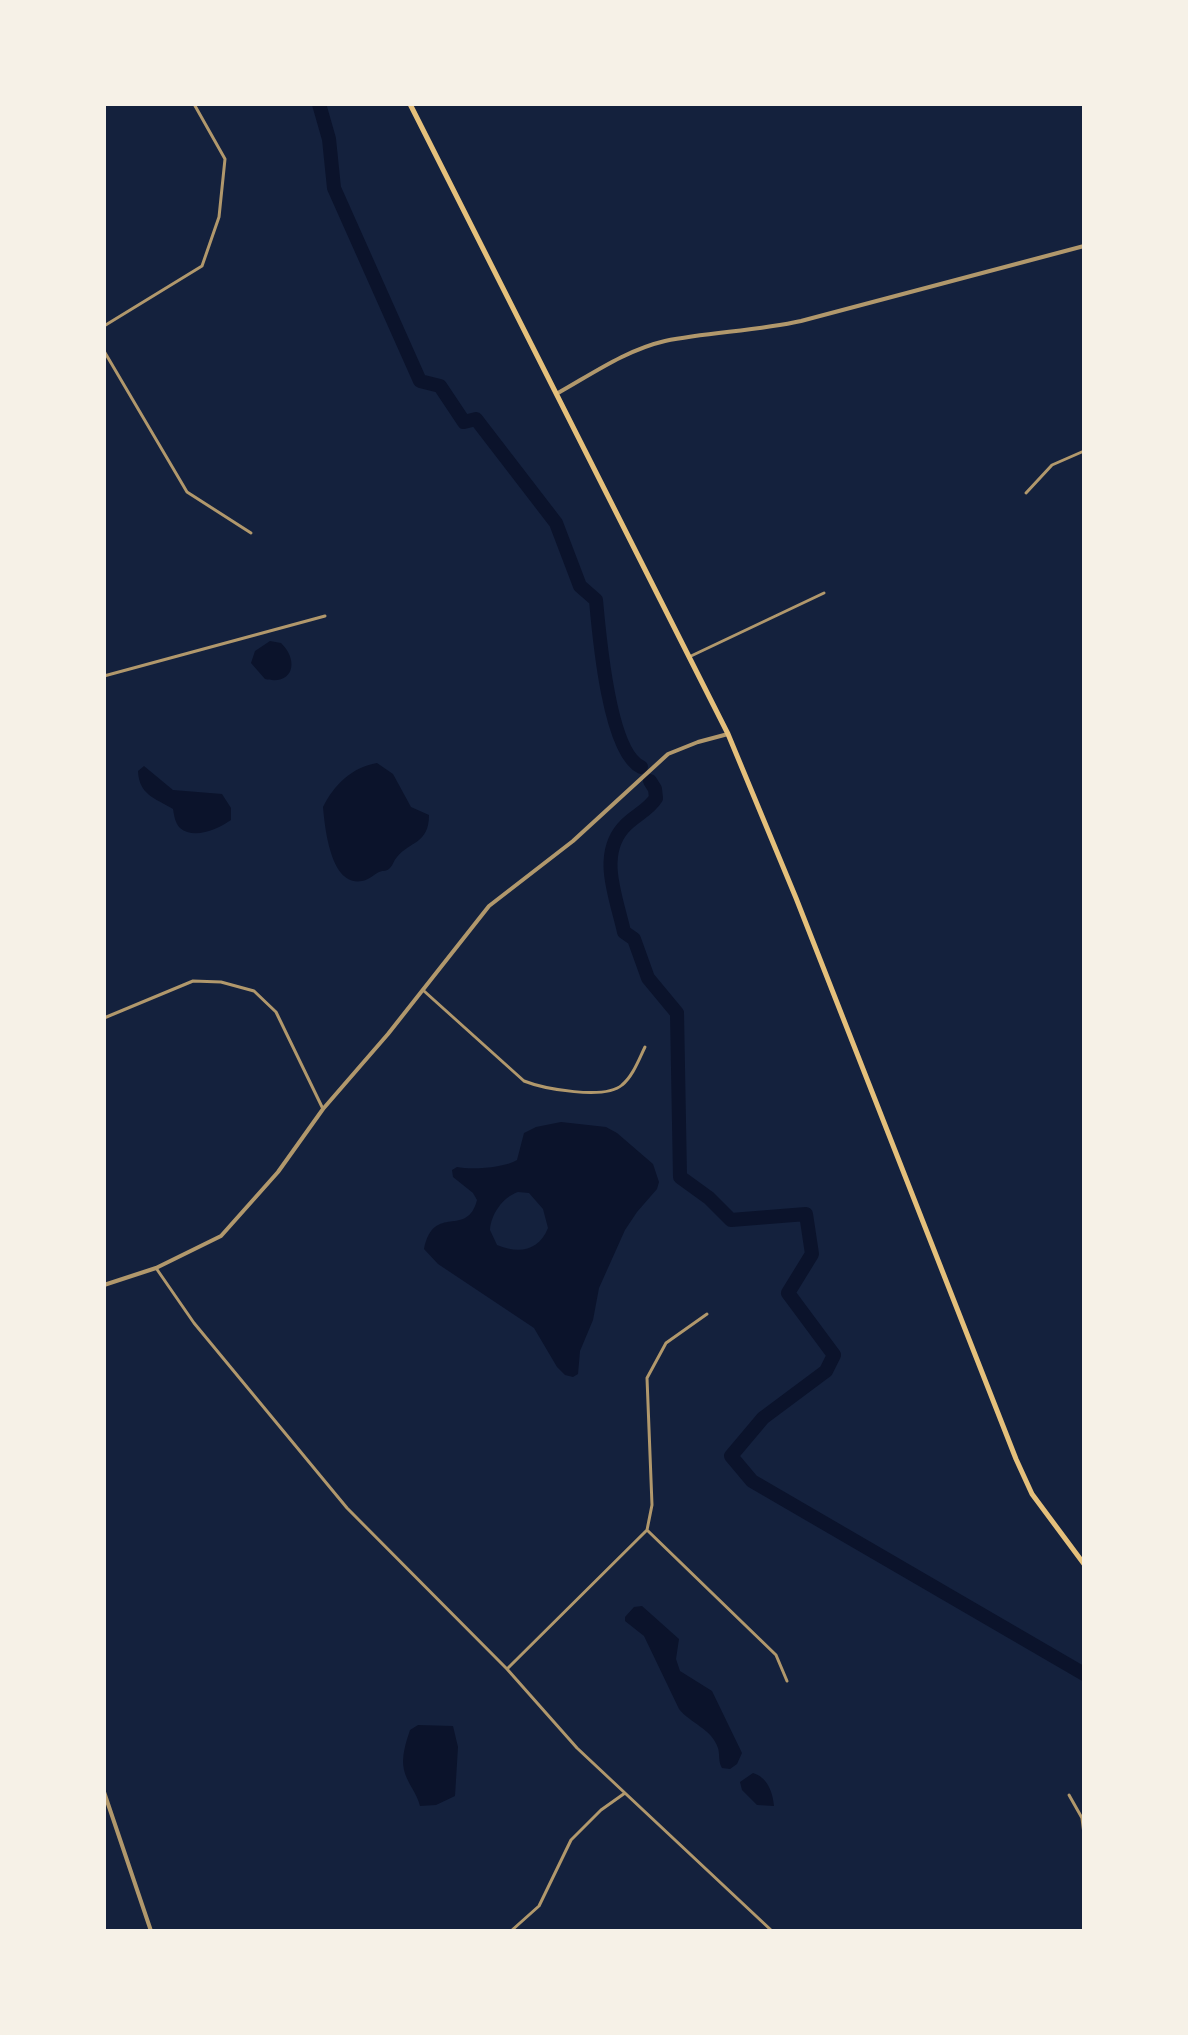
<!DOCTYPE html>
<html>
<head>
<meta charset="utf-8">
<style>
	body { margin:0 }
	#map { position:relative; width:1188px; height:2035px; overflow:hidden; background:#14213d; font-family:"Archivo Narrow",sans-serif }
	canvas { display:block }
	.frame { position:absolute; inset:0; border:106px solid #f6f1e7; pointer-events:none }
</style>
</head>
<body>
<div id="map">
<canvas width="1188" height="2035"></canvas>
<div class="frame"></div>
</div>
<script>
const ctx = document.querySelector('canvas').getContext('2d');
ctx.lineJoin = 'round';
function fill(path, color) { ctx.fillStyle = color; ctx.fill(path, 'evenodd'); }
function strokePath(path, color, width, dash) { ctx.strokeStyle = color; ctx.lineWidth = width; ctx.lineCap = dash ? 'butt' : 'round'; ctx.setLineDash(dash || []); ctx.stroke(path); }
const water = new Path2D(`
	M270 641 281 643C299 660 294 686 265 679L251 663 255 651Z
	M377 763 393 774 411 807 429 815C429 844 410 841 397 857 394 860 393 865 390 868 386 872 384 870 379 872 373 875 369 880 362 881 331 887 325 829 323 807 334 785 352 767 377 763Z
	M144 766 173 790 222 794 231 808V820C218 829 194 840 180 828 175 823 174 815 173 809 155 798 139 795 138 771Z
	M561 1122 606 1127 617 1133 653 1164 659 1182 657 1189 637 1212 625 1230 599 1288 593 1320 580 1351 578 1374 573 1377 565 1375 557 1367 534 1328 438 1264 424 1249C434 1202 467 1239 477 1200L473 1193 453 1177 452 1170 457 1167C471 1170 504 1168 517 1160L524 1133 536 1127ZM518 1192 529 1193 543 1209 548 1228C539 1251 519 1254 497 1245L490 1230C491 1214 503 1197 518 1192Z
	M642 1606 679 1639 676 1659 680 1671 712 1691 742 1753 737 1764 730 1769 722 1768C718 1761 720 1755 718 1748 712 1729 690 1723 679 1709L644 1636 625 1621V1617L634 1607Z
	M418 1725 453 1726 458 1747 455 1796 436 1805 420 1806C417 1793 407 1783 404 1770 401 1757 406 1742 410 1730Z
	M753 1773C767 1777 773 1792 774 1806L757 1805 742 1790 740 1782Z`);
const river = new Path2D(`
	M319 104 329 139 334 188 420 381 440 386 464 422 476 419 556 523 580 586 596 600C599 634 609 752 641 767
	M650 781 655 789 656 798C648 811 633 816 623 828 598 857 617 899 624 932L634 939 648 978 677 1013 680 1177 709 1198 731 1220 806 1214 812 1254 788 1293 834 1355 826 1371 763 1418 731 1456 752 1481 1084 1674`);
const minor = new Path2D(`
	M104 326 202 266 219 217 225 159 194 104
	M104 351 187 492 251 533
	M1026 493 1052 465 1084 451
	M691 656 824 593
	M104 676 325 616
	M424 991 524 1081C544 1089 605 1100 622 1085 633 1076 639 1059 645 1047
	M104 1018 193 981 221 982 254 991 276 1012 323 1109
	M156 1268 194 1323 347 1508 507 1669 577 1748 772 1931
	M647 1530 776 1655 787 1681
	M507 1669 647 1530 652 1505 647 1378 666 1343 707 1314
	M1069 1795 1082 1818 1084 1834
	M511 1931 539 1906 571 1840 601 1810 625 1793`);
const tertiary = new Path2D(`
	M558 393C592 374 626 350 665 341 710 332 756 331 801 321L1084 246
	M104 1285 156 1268 221 1236 278 1172 323 1109 388 1034 489 906 573 841 668 754 698 742 728 734
	M104 1792 151 1931`);
const secondary = new Path2D(`
	M410 104 728 734 796 898 1016 1459 1032 1494 1084 1564`);
fill(water, '#0b132b');
strokePath(river, '#0b132b', 14);
strokePath(minor, '#b1986c', 3);
strokePath(tertiary, '#b1986c', 4);
strokePath(secondary, '#e5c07b', 5);
</script>
</body>
</html>
